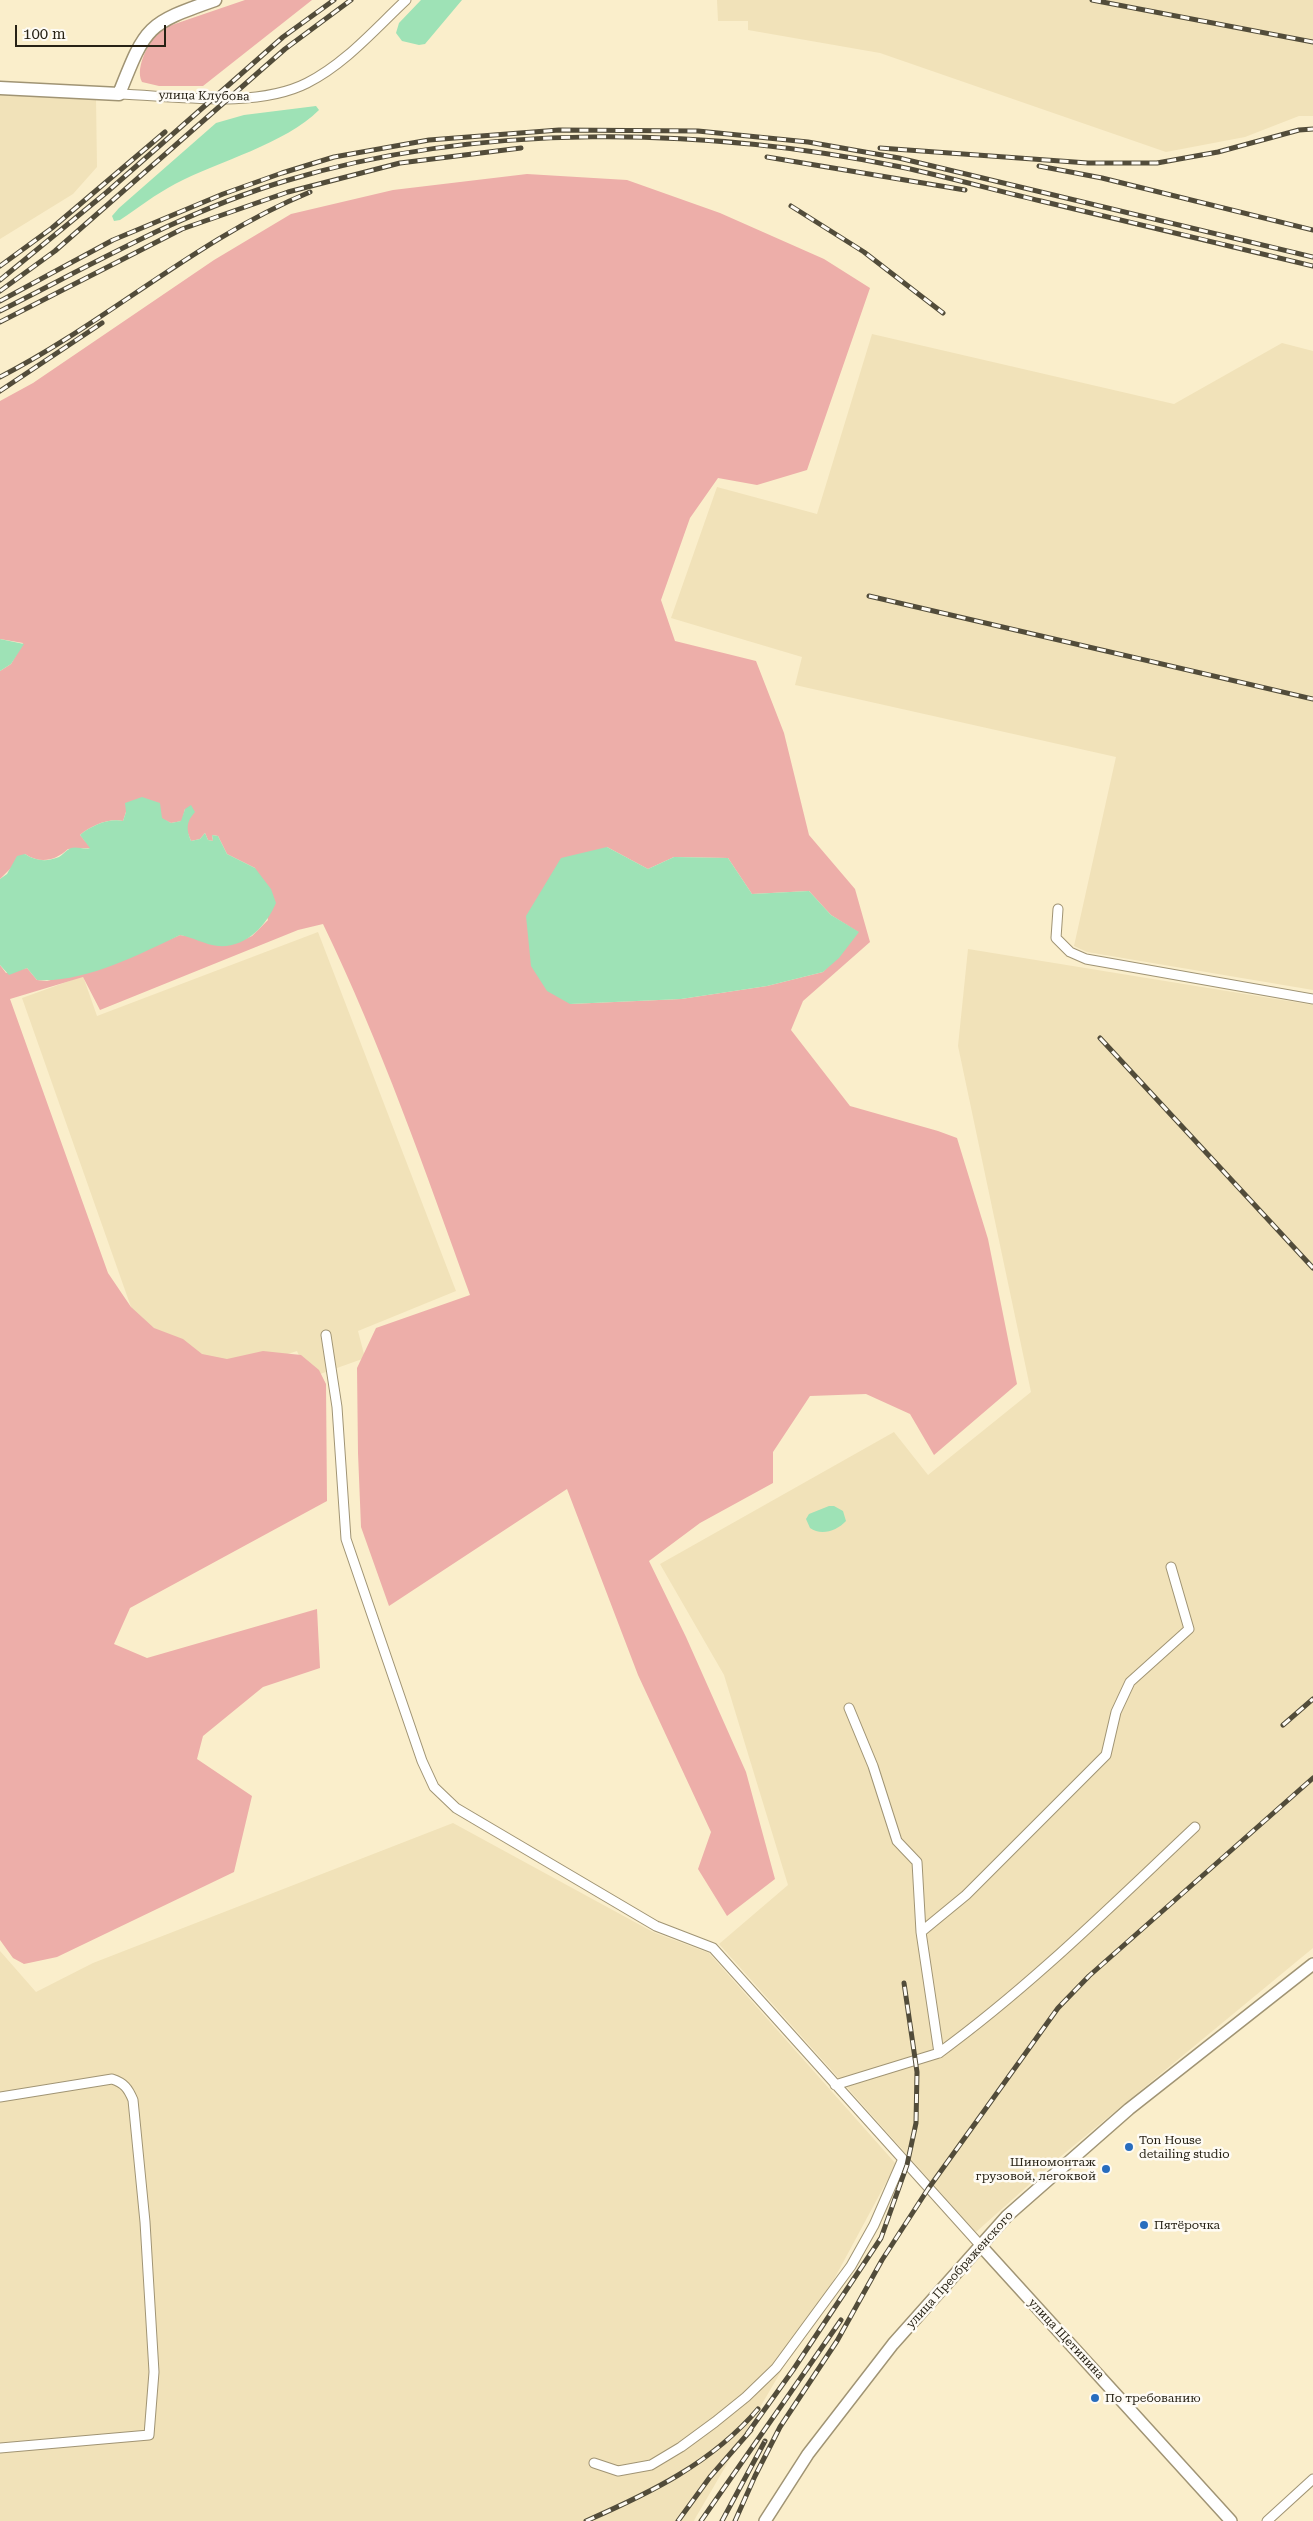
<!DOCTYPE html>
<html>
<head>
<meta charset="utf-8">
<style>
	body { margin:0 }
	#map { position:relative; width:1313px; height:2521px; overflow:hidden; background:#faeecb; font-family:"Roboto Serif",serif }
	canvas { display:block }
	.scale { position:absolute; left:15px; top:25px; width:151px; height:22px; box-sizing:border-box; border:2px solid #272215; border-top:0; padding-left:6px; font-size:15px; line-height:18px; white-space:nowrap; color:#272215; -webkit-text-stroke:4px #fefbf4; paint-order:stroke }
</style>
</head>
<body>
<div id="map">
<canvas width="1313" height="2521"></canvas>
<div class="scale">100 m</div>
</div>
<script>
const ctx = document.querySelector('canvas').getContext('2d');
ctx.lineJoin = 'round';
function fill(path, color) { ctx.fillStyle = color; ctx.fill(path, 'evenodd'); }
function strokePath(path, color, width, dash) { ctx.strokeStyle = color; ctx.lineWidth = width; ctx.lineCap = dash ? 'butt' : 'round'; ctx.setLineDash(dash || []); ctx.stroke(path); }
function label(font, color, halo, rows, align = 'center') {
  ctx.font = font + ' "Roboto Serif",serif'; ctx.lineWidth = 5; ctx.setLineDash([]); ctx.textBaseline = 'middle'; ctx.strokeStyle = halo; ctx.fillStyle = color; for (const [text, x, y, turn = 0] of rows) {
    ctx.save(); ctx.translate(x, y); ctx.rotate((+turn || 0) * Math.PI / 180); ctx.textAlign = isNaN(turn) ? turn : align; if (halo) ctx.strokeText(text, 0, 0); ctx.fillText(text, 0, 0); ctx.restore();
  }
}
const built = new Path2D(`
	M717 0H1313V116H1299L1245 137 1166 152 880 53 748 30V21H718Z
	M0 92 96 98 97 167 73 194 0 239Z
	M872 334 1174 404 1282 343 1313 351V990L1087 952 1074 946 1116 757 795 685 802 657 671 618 717 487 817 514Z
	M318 932 456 1291 358 1331 365 1358 309 1378 297 1351 162 1395 22 998 83 976 97 1016Z
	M968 949 1313 1005V1948L1060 2157 976 2232 719 1944 788 1885 724 1675 660 1564 894 1432 928 1475 1031 1392 958 1046Z
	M453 1823 653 1932 709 1953 896 2164 825 2296 696 2517 694 2521H0V1951L36 1992 93 1963Z`);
const green = new Path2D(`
	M245 0H312L203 86H159L142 82C134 67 151 37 163 28Z
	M527 174 627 180 720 213 824 259 870 288 807 470 757 485 718 478 690 518 661 600 675 641 756 661 784 733 809 835 855 889 870 942 803 1001 791 1030 850 1106 938 1131 957 1138 988 1239 1017 1384 934 1455 910 1414 866 1394 810 1396 773 1452V1483L700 1523 649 1561 686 1637 746 1772 775 1879 727 1916 698 1869 711 1832 638 1675 567 1489 389 1606 361 1527 358 1453 357 1368 376 1328 470 1295C425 1170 381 1044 323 924L298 930 100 1010 83 977 10 999 108 1273 131 1307 154 1328 183 1339 202 1354 227 1359 263 1351 301 1355 319 1370 326 1384 327 1501 130 1608 114 1644 147 1658 317 1609 320 1668 263 1687 203 1736 197 1759 252 1796 234 1872 57 1957 24 1964 13 1958 0 1940V965L6 973 27 968 37 980 47 981 122 960 180 935 236 943 252 936 268 920 255 868 227 854 218 836 212 835 213 841 208 840 205 833 200 839 191 841 187 831 185 809 182 821 171 823 162 819 159 811 126 812 123 821C108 818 91 826 80 835L91 848 68 849C55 861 40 864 25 854L0 879V671L11 664 23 643 0 639V401L33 383 214 260 291 214 393 190ZM607 847 648 869 674 857 728 858 752 894 809 891 831 915 858 932 823 972 767 986 681 999 570 1004Z`);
const water = new Path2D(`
	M421 0H462L425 44 419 45 402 41 396 33 399 23Z
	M316 106 319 110C285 144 219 161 175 184 156 194 138 208 120 220L114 221 112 216 119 208 216 123 244 115Z
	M0 639 24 644 11 664 0 671Z
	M142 797 160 803 162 818 171 823 181 821 185 809 191 805 195 812C186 822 186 829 191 841L200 839 205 833 208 840 213 841 212 835 218 836 227 854 255 868 271 889 276 903C266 926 246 948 218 946 206 945 192 937 180 935 138 955 84 983 37 980L27 968 9 975 0 965V879L7 874 17 856 25 854C35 861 47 862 59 857 63 855 66 850 71 848 77 846 84 850 90 848L80 835C91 826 108 818 123 821L126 812 125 803Z
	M607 847 648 869 674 857 728 858 752 894 809 891 831 915 859 932 839 958 823 972 767 986 681 999 570 1004 547 991 531 966 526 916 561 858Z
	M829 1506H834L843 1511 846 1521C837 1531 821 1536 810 1528L806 1519 809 1514Z`);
const minor = new Path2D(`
	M119 94C175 96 256 109 307 83 345 64 375 29 406 0
	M1058 909 1056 938 1070 952 1086 959 1313 999
	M326 1335 337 1407 346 1539 422 1761 434 1787 456 1808 656 1926 713 1948 981 2246
	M849 1708 873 1766 897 1841 917 1862 921 1932
	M939 2053C1032 1985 1112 1905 1195 1827
	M835 2085 939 2053 921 1932 966 1895 1106 1755 1116 1712 1130 1682 1189 1629 1171 1567
	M0 2097 112 2079C124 2083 128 2088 133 2100L145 2222 154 2372 149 2435 0 2448
	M594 2463 618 2471 651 2465 681 2447 715 2422 746 2397 776 2368 851 2266 874 2225 902 2161
	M1267 2521 1313 2479`);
const tertiary = new Path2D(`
	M981 2246 1231 2521
	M765 2521 808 2454 893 2344 1007 2216 1129 2109 1313 1964`);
const secondary = new Path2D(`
	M0 88 119 94C146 26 146 24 215 0`);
const rail = new Path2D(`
	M1092 0 1313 42
	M880 148 1088 163H1157L1218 152 1299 130 1313 129
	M767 157 965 190
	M1039 166 1102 178 1313 230
	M791 206 864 252 943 313
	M0 266 52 228 165 132
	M0 280 107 192 283 37 334 0
	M0 291 55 251 285 49 351 0
	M0 301 113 240 223 194 282 173 334 157 429 140 559 130 698 131 808 142 899 158 1313 257
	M0 311C93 264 185 211 285 181 479 122 705 127 901 167 948 177 994 190 1041 201 1131 222 1222 244 1313 266
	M0 322 182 229 288 192 400 163 521 148
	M0 377C107 322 198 238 310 192
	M0 391 102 323
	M869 596 1313 699
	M1100 1038 1313 1268
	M1283 1725 1313 1699
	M747 2434 793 2370 881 2238 907 2165 916 2123 917 2072 904 1983
	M586 2521C650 2493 712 2463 758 2409
	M678 2521 710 2477 751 2430
	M701 2521 841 2320
	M722 2521 765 2441
	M735 2521 755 2476 780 2427 837 2341 882 2260 928 2189 1058 2008 1089 1976 1313 1778`);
const markers = [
	[1129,2147,5,"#286dbe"],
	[1106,2169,5,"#286dbe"],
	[1144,2225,5,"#286dbe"],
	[1095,2398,5,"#286dbe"]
];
const streetNames = [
	["улица Клубова",204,96,1],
	["улица Преображенского",960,2270,-48],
	["улица Щетинина",1066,2339,47]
];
const poiNames = [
	["Ton House",1139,2140],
	["detailing studio",1139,2154],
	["Шиномонтаж",1096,2162,"right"],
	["грузовой, легоквой",1096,2176,"right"],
	["Пятёрочка",1154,2225],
	["По требованию",1105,2398]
];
fill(built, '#f1e2b9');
fill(green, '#edaea9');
fill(water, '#9ee2b6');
strokePath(minor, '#a09474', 11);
strokePath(tertiary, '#a09474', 14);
strokePath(secondary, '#a09474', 15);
strokePath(minor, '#fff', 9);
strokePath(tertiary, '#fff', 11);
strokePath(secondary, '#fff', 12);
strokePath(rail, '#524c3a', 5);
strokePath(rail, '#fefbf4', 3, [9]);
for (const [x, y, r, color] of markers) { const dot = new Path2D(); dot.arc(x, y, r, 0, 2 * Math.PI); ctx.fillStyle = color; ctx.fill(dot); strokePath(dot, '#fefbf4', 2); }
label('12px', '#272215', '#fefbf4', streetNames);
label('12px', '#272215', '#fefbf4', poiNames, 'left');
</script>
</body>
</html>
